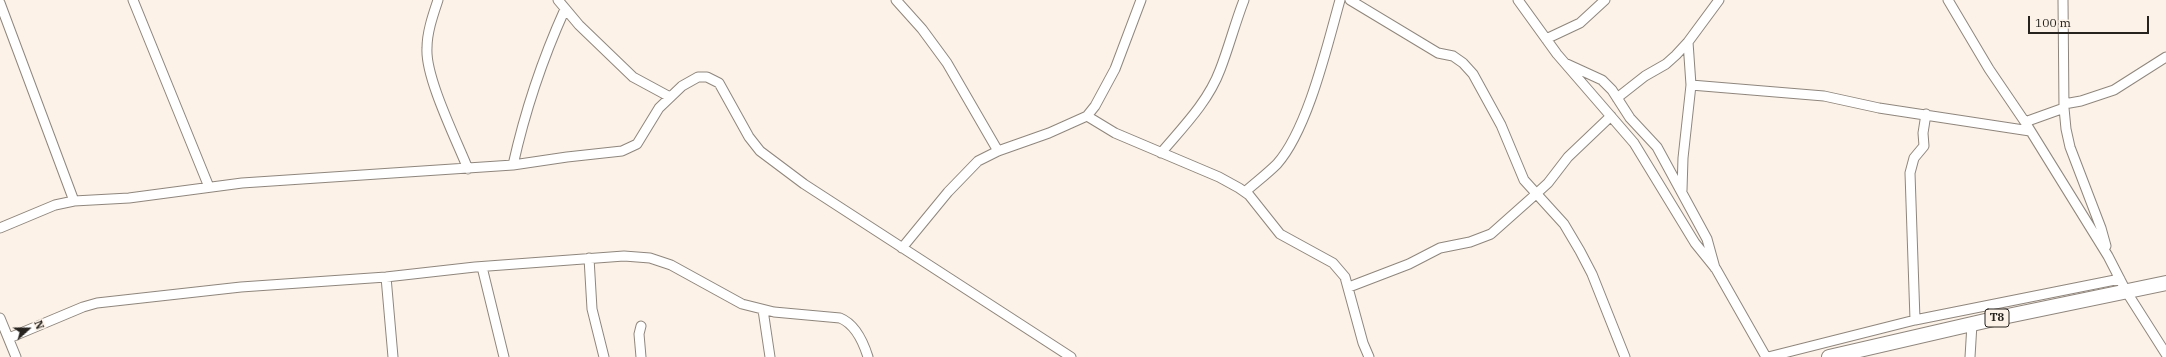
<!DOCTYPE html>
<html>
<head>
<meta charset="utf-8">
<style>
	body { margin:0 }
	#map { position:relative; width:2166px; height:357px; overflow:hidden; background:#fcf2e8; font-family:"IBM Plex Serif",serif }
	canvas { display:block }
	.north { position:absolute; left:8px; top:309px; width:40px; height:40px; -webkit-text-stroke:3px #fcf2e8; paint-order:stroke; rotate:69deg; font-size:11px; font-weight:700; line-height:16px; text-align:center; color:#26231f }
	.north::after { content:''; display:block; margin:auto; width:14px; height:18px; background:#26231f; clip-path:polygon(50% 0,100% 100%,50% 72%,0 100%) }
	.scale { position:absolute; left:2028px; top:16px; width:121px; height:18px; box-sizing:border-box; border:2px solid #26231f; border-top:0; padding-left:5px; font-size:12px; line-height:14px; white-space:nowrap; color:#26231f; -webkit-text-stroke:3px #fcf2e8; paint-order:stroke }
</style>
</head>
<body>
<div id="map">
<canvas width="2166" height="357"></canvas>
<div class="north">N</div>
<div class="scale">100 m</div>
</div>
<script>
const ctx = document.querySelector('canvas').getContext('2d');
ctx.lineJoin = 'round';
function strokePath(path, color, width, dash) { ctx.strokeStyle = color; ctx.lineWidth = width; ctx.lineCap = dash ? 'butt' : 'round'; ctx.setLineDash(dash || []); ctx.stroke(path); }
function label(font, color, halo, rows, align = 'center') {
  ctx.font = font + ' "IBM Plex Serif",serif'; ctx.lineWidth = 3.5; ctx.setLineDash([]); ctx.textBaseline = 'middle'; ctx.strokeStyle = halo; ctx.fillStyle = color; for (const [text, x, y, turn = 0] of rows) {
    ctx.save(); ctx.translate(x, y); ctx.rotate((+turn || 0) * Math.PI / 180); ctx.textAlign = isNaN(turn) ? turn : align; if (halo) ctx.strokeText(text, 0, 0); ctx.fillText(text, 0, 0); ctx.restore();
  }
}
const street = new Path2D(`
	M133 0 209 187
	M438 0C433 15 427 32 427 48 425 77 456 139 468 169
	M558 0 579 25 633 77 670 97
	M896 0 922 29 947 63 998 151
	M1350 0 1438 53 1453 56 1463 63 1473 74 1501 125 1524 180 1564 224 1580 251 1592 274 1625 357
	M1518 0 1557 54 1634 143 1695 243 1716 269 1766 357
	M1948 0 1989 69 2025 122 2108 256 2126 291 2166 354
	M2063 0 2064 108 2066 129 2070 147 2101 228 2106 246
	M0 3 74 201
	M1546 39 1580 23 1605 0
	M1567 64 1602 80 1612 90 1630 118 1657 147 1707 239 1715 268
	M1691 85 1824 96 1879 108 2030 131
	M1617 98 1645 76 1666 64 1676 55 1688 42 1719 0
	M2064 104 2081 101 2114 90 2166 57
	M1087 116 1115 133 1219 177 1239 188 1249 195 1280 234 1333 263 1345 277 1363 343 1369 357
	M2025 122 2064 108
	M1161 153C1183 127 1208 102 1220 70 1229 47 1235 23 1244 0
	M513 165C525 111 542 60 565 9
	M1682 190 1683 158 1691 85 1688 42
	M1245 192C1255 183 1267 174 1277 164 1308 129 1327 46 1340 0
	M0 228 55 205 74 201 129 198 242 183 513 165 567 157 622 151 637 144 659 108 682 86 698 77H707L719 83 749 137 760 151 804 184 1071 357
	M902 248 948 192 978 161 998 151 1049 133 1087 116 1095 106 1115 69 1141 0
	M589 258 592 309 604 357
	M482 267 504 357
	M386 277 393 357
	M1349 287 1409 264 1440 248 1470 242 1491 234 1536 194 1548 183 1568 157 1611 116
	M763 310 770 357
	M0 318 16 357
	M1915 320 1910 173 1914 158 1924 146 1923 133 1926 114
	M641 326 639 334 641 357
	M9 338 83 307 97 303 241 287 386 277 475 267 624 256 650 258 671 265 742 304 774 312 840 318C855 324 863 341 868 357
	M1768 357 1915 320 2120 279
	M1970 357 1972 324`);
const primary = new Path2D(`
	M1829 357 1998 318 2166 283`);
const shields = [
	[1997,318,24]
];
const shieldNames = [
	["T8",1997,318]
];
strokePath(street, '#8f867d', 11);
strokePath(primary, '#8f867d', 16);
strokePath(street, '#fff', 9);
strokePath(primary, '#fff', 14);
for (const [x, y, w] of shields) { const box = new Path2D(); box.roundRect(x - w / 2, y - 9, w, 18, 3); ctx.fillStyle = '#fcf2e8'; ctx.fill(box); strokePath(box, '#26231f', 1); }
label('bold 11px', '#26231f', null, shieldNames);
</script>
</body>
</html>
